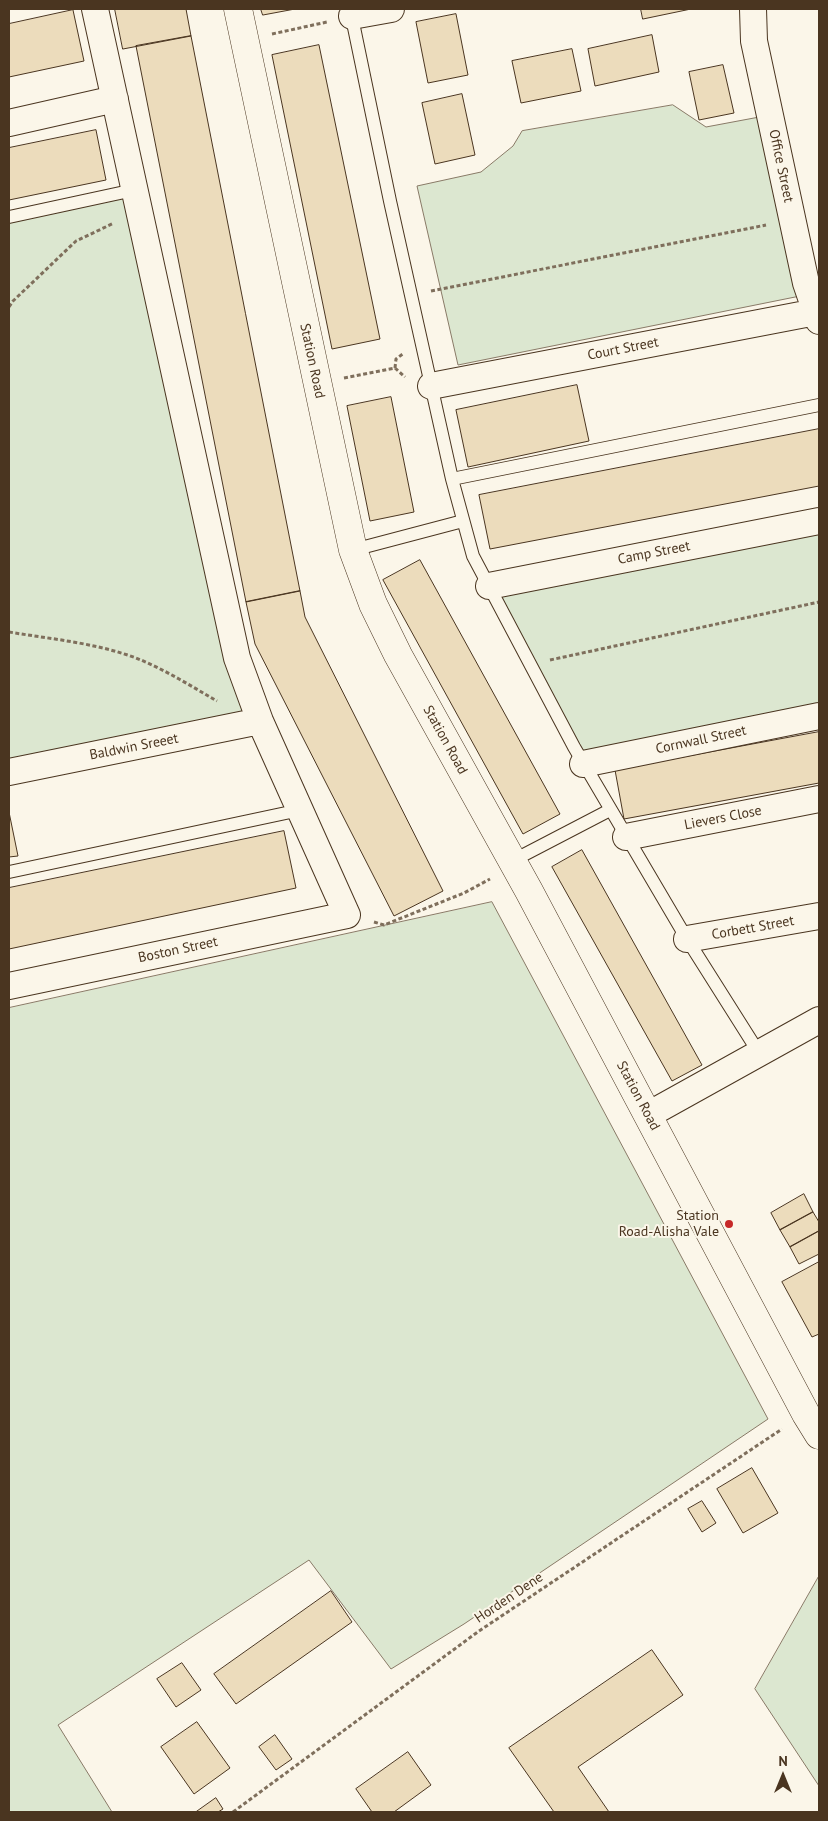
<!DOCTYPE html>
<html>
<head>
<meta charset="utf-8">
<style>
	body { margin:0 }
	#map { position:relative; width:828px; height:1821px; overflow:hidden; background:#fbf6e9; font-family:"PT Sans",sans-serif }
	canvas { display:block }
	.frame { position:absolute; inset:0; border:10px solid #4a3520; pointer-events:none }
	.north { position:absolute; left:758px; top:1751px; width:50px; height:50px; -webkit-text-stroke:4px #fbf6e9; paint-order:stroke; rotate:0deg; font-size:14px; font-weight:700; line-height:20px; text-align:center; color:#4a3520 }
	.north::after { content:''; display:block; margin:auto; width:18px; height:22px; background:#4a3520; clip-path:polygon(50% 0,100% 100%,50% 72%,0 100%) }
</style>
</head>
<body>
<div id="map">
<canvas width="828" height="1821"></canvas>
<div class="frame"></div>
<div class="north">N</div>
</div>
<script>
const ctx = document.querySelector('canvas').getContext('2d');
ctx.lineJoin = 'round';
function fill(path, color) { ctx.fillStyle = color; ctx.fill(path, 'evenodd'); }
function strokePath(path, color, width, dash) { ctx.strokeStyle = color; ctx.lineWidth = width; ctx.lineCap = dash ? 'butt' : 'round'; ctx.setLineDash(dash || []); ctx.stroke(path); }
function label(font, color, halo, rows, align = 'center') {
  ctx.font = font + ' "PT Sans",sans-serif'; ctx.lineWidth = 4; ctx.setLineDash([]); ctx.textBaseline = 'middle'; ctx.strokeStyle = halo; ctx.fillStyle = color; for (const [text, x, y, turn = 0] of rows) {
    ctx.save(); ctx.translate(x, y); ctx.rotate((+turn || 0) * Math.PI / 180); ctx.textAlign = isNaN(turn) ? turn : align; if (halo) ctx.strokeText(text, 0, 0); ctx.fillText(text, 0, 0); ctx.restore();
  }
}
const green = new Path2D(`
	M673 105 706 127 770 115 810 294 458 365 417 186 481 172 513 146 522 131Z
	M134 190 260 721 9 772V217Z
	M819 521V716L583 764 489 586Z
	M492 902 768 1419 464 1624 391 1669 309 1560 58 1725 112 1812H9V1008Z
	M819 1576V1786L755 1689Z`);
const building = new Path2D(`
	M115 9H186L191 36 123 49Z
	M261 9H295L263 15Z
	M641 9H691L643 19Z
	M73 10 84 61 9 77V24Z
	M456 14 468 75 428 83 416 22Z
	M652 35 659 72 595 86 588 49Z
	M191 36 300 591 246 602 136 46Z
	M319 45 380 339 332 349 272 55Z
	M572 49 581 91 521 103 512 61Z
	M723 65 734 113 699 120 689 72Z
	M462 94 475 155 435 164 422 103Z
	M96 130 106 180 9 200V148Z
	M577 385 589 441 468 467 456 410Z
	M391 397 414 512 370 521 347 406Z
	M819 429V486L490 549 479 495Z
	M420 560 560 814 523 834 383 580Z
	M300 591 305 617 443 891 394 916 255 644 246 602Z
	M819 732V783L624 819 615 770Z
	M9 812 18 856 9 857Z
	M284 831 296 888 9 949V888Z
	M582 850 702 1065 672 1081 552 867Z
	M804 1194 813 1212 780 1230 771 1213Z
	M813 1212 819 1222V1231L790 1247 780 1230Z
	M819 1231V1254L799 1264 790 1247Z
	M819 1262V1334L812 1337 782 1282Z
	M752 1468 778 1513 743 1533 717 1489Z
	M702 1501 716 1523 702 1532 688 1509Z
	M331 1591 352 1622 236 1704 214 1674Z
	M652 1650 683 1695 578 1767 609 1812H554L509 1748Z
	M182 1663 201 1690 176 1707 157 1679Z
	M197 1722 230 1768 194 1794 161 1747Z
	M275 1735 292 1759 276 1770 259 1747Z
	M408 1752 431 1785 394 1812H372L356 1789Z
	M216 1798 223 1809 218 1812H196Z`);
const path = new Path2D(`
	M272 34 327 22
	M431 291 766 225
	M9 307 13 301 76 241 114 223
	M395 368 396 359 404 353
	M395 368 405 377
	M344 378 395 368
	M9 632C51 639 96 643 136 658 164 669 191 686 217 701
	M550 660 819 602
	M374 922 384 925 464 893 490 879
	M233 1812 479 1631 782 1429`);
const service = new Path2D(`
	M351 13 390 201 452 479 473 556 574 747 687 939 759 1053
	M9 217 134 190
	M452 479 819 405
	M353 550 463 521
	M512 861 610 810
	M9 872 300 810`);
const minor = new Path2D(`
	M753 9 754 41 806 283 819 321
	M352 16 391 9
	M9 123 115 99
	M431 386 816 312
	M489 586 819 521
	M583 764 819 716
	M9 772 260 721
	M626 837 819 799
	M687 939 819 916
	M9 986 347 915 260 721 237 658 95 9
	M648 1115 819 1020`);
const secondary = new Path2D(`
	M238 9 353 550 373 604 398 655 529 891 806 1414 819 1435`);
const markers = [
	[729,1224,5,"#c62828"]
];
const streetNames = [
	["Office Street",781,166,78],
	["Court Street",623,349,-11],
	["Station Road",312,361,78],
	["Camp Street",654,553,-11],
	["Station Road",445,740,61],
	["Cornwall Street",701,740,-12],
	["Baldwin Sreeet",134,747,-11],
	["Lievers Close",723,818,-11],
	["Corbett Street",753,928,-10],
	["Boston Street",178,950,-12],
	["Station Road",638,1096,62],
	["Horden Dene",509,1598,-34]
];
const poiNames = [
	["Station",719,1216],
	["Road-Alisha Vale",719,1232]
];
fill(green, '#dce7d0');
strokePath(green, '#887966', 1);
fill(building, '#ecdcbc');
strokePath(building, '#4a3520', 1);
strokePath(service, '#4a3520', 14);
strokePath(minor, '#4a3520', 28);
strokePath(secondary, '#4a3520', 29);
strokePath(path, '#7f6f5c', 3, [4, 2.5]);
strokePath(service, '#fbf6e9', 12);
strokePath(minor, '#fbf6e9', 26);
strokePath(secondary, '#fbf6e9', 28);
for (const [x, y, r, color] of markers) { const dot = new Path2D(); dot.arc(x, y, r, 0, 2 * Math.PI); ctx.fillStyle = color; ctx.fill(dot); strokePath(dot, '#fbf6e9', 2); }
label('14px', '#4a3520', '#fbf6e9', streetNames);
label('14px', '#4a3520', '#fbf6e9', poiNames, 'right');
</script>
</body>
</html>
